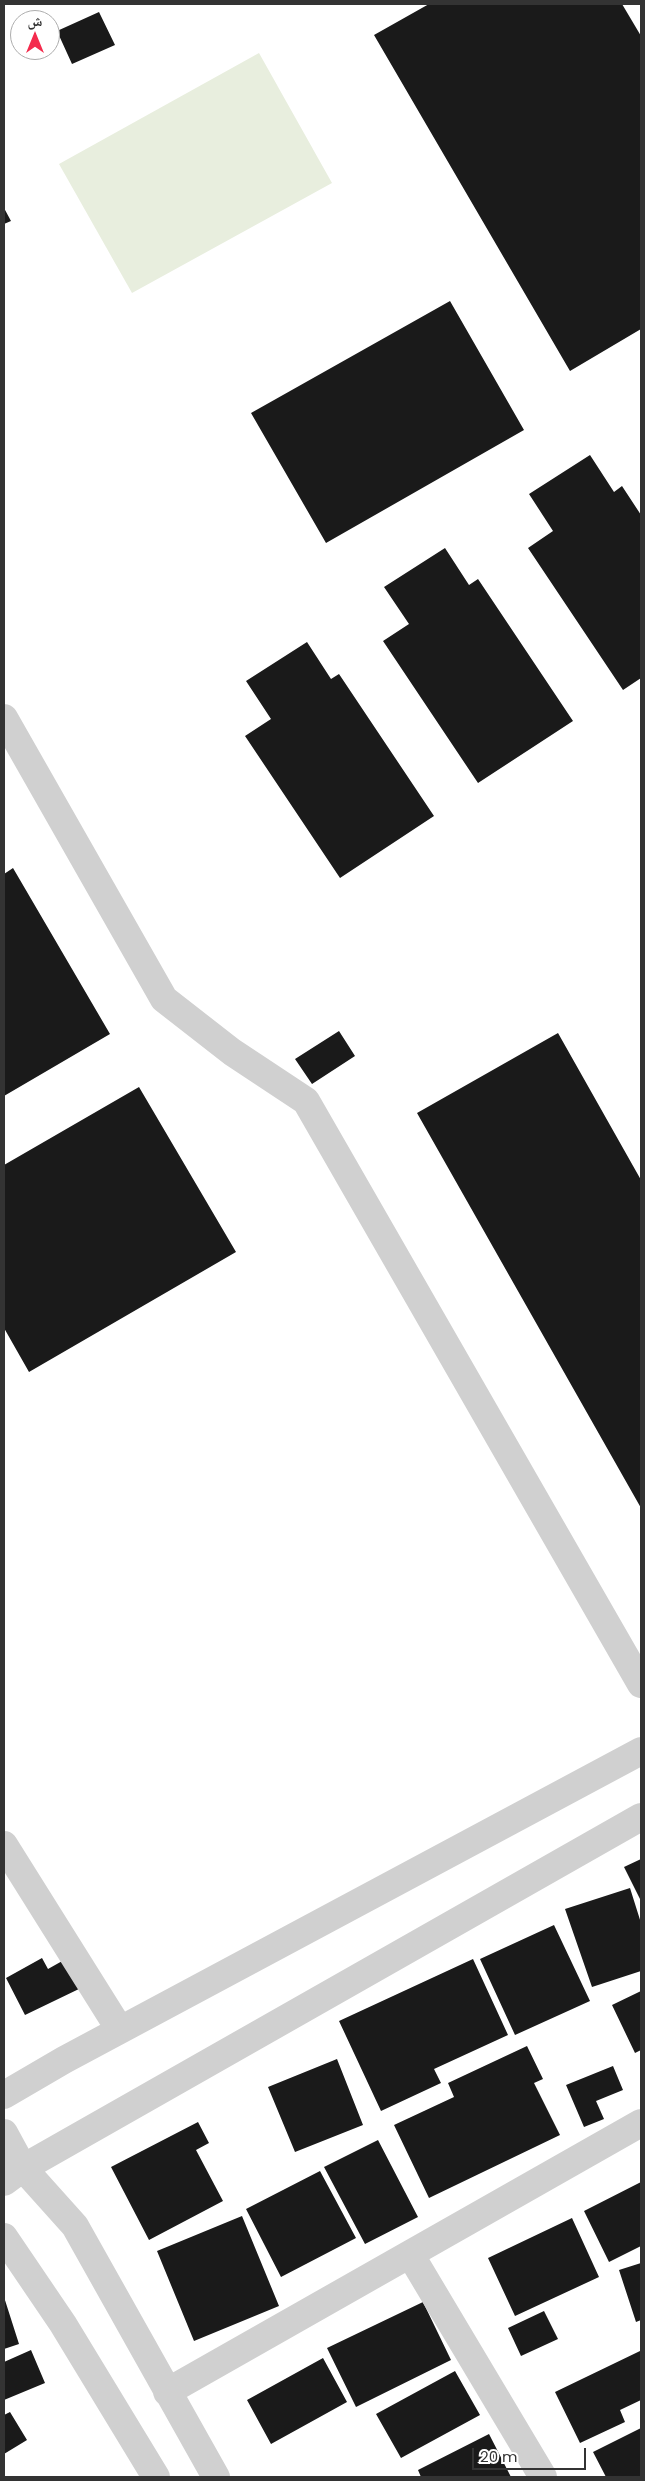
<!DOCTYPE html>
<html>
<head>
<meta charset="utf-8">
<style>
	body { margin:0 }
	#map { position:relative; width:645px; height:2481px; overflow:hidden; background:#fff; font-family:Poppins,"Noto Naskh Arabic",sans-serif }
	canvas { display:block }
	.frame { position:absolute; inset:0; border:5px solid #333; pointer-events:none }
	.north { position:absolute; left:10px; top:10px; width:50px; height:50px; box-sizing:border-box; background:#fff; border:1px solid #adadad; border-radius:50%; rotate:0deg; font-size:14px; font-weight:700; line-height:20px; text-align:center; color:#333 }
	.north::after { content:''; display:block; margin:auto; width:18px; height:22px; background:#f42b4d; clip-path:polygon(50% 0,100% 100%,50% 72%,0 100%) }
	.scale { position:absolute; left:472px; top:2448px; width:114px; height:22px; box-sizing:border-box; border:2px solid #333; border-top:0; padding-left:6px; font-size:15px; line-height:18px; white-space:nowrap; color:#333; -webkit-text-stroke:4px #fff; paint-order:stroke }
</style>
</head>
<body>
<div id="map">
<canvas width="645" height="2481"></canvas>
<div class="frame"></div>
<div class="north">ش</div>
<div class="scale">20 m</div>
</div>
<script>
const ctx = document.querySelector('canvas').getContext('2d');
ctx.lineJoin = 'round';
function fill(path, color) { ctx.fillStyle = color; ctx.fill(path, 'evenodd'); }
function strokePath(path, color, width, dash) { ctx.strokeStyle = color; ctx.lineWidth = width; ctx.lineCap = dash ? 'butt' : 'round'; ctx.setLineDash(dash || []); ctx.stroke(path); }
const green = new Path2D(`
	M259 53 332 183 132 293 59 164Z`);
const building = new Path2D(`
	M429 4H622L641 36V329L570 371 374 35Z
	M99 12 115 45 72 64 57 31Z
	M4 208 11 221 4 224Z
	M450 301 524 430 326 543 251 413Z
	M590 455 614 492 622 486 641 515V678L623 690 528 548 553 531 529 494Z
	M445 548 469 585 478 579 573 721 478 783 383 641 409 624 384 587Z
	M307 642 331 679 339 674 434 816 340 878 245 736 271 719 246 681Z
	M13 868 110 1034 4 1096V874Z
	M339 1031 355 1056 312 1084 295 1059Z
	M558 1033 641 1180V1508L417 1113Z
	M139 1087 236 1252 29 1372 4 1328V1165Z
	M641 1859V1901L624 1867Z
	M630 1888 641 1923V1971L592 1987 565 1909Z
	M554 1925 590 2001 515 2035 480 1959Z
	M42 1958 48 1969 64 1960 81 1988 25 2015 6 1978Z
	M473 1959 508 2035 434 2069 441 2083 381 2111 339 2021Z
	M641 1991V2050L635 2053 612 2005Z
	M527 2046 543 2079 534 2083 560 2135 429 2198 394 2125 454 2097 448 2083Z
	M337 2059 363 2125 295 2152 268 2087Z
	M613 2066 623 2090 596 2101 604 2119 584 2127 566 2085Z
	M198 2122 209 2143 196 2150 223 2201 149 2240 111 2167Z
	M378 2140 418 2217 365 2244 324 2167Z
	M320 2171 356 2238 281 2277 246 2209Z
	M641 2182V2246L609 2262 584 2211Z
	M242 2216 279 2306 194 2341 157 2251Z
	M572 2218 599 2277 515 2316 488 2258Z
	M641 2263V2320L636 2322 619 2270Z
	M4 2297 19 2344 4 2349Z
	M423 2302 451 2360 356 2407 327 2348Z
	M544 2311 558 2339 521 2356 508 2328Z
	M31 2350 45 2383 4 2400V2362Z
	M640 2351 641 2400 620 2410 625 2422 580 2443 555 2392Z
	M323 2358 347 2402 271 2444 247 2400Z
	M455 2371 480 2415 401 2458 376 2414Z
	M10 2412 27 2440 4 2454V2415Z
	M641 2428V2477H606L593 2452Z
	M489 2434 511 2477H421L418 2470Z`);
const minor = new Path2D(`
	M4 718 164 999 232 1052 306 1101 641 1684
	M4 1845 120 2030
	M4 2095 64 2060 641 1751
	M4 2133 23 2168 75 2226 216 2477
	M4 2182 23 2168 641 1817
	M4 2237 63 2324 156 2477
	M410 2254 543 2477
	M167 2392 641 2123`);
fill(green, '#e8eede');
fill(building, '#1a1a1a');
strokePath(minor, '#d0d0d0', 28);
</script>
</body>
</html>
